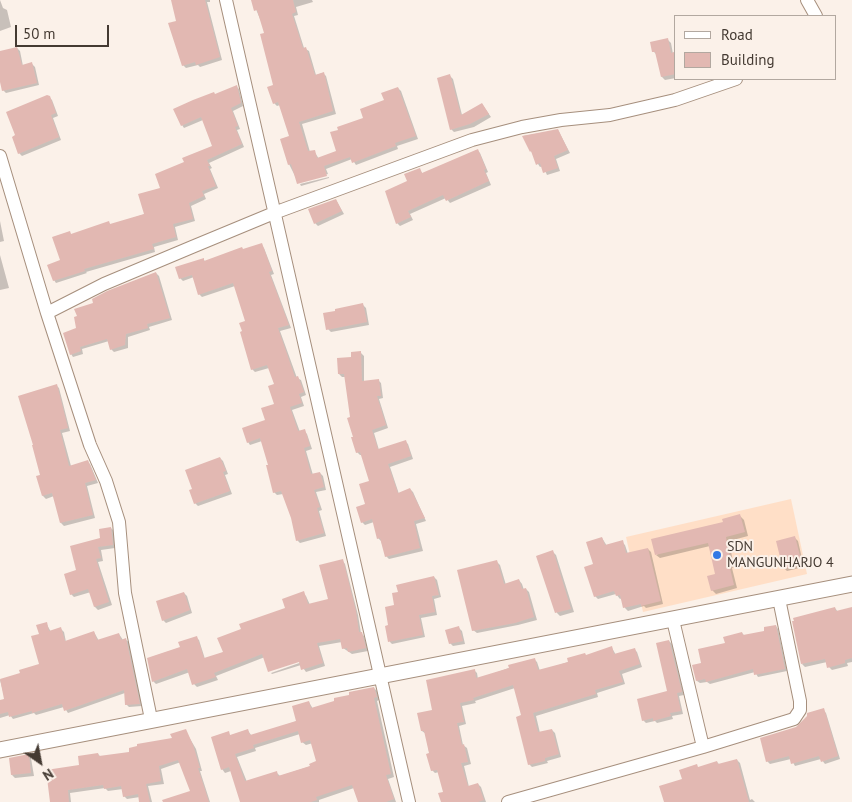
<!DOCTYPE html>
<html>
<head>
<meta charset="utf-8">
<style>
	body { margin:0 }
	#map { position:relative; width:852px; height:802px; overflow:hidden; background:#fbf1e9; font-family:"PT Sans",sans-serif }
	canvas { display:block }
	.legend { position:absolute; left:674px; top:15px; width:162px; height:65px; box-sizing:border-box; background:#fbf1e9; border:1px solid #b2a8a0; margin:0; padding:6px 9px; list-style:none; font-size:15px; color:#443a32 }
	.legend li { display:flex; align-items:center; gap:10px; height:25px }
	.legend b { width:25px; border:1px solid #b2a8a0 }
	.north { position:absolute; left:15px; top:737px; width:50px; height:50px; -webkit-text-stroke:4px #fbf1e9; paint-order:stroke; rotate:147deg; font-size:14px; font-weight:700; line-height:20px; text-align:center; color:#443a32 }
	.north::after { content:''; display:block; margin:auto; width:18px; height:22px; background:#443a32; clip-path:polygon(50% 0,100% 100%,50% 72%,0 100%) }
	.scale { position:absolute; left:15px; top:25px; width:94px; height:22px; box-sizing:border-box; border:2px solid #443a32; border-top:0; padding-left:6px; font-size:15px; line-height:18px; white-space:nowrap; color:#443a32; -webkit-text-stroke:4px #fbf1e9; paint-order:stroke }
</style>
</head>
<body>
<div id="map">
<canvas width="852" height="802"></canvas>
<ul class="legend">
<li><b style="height:6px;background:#fff"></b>Road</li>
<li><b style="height:14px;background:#e2b8b2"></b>Building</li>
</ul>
<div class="north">N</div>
<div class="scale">50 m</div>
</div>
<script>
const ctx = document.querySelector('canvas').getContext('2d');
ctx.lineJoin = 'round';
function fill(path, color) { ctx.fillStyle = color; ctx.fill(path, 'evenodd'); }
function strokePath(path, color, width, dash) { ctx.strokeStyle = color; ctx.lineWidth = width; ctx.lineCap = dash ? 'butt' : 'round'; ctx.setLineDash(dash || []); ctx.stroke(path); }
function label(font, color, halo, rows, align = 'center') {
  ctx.font = font + ' "PT Sans",sans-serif'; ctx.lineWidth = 4; ctx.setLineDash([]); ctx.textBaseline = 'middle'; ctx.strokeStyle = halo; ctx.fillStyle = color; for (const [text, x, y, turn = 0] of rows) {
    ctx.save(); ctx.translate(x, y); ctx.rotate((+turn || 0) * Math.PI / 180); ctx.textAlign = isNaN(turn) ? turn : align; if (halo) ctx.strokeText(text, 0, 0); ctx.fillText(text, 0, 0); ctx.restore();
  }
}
const built = new Path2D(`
	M791 499 807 574 643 612 626 537Z`);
const shadow = new Path2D(`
	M0 0 3 8 7 10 11 27 0 31Z
	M172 0H210V2H207L222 60 200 67 198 65 186 68 183 65 177 22Z
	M252 0H312L313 2 296 7 298 15 294 16 304 48 309 51 316 75 323 73 326 76 336 114 302 124 310 152 314 151 319 159 338 152 365 119 398 88 401 91 418 139 397 146 398 149 356 165 352 159 326 169 328 174 298 182 289 164 290 137 280 105 277 106 274 103 275 86 266 33Z
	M668 40 671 43 673 54 676 55V78L665 80 662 77 657 55 654 52Z
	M17 48 20 51 23 66 32 64 35 67 39 85 6 93 3 90 0 77V53Z
	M450 76 453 79 462 115 482 104 491 117 474 127 454 132 451 129Z
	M237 87 239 89 243 106 233 111 240 129 237 130 244 147 209 163 212 168 210 169 218 188 204 194 206 199 191 206 195 221 175 227 178 240 154 247 155 252 86 272 87 273 56 283 54 280 62 261 69 232 72 235 109 223 111 225 145 214 162 189 186 163 214 147 203 120 184 128 182 125 215 95Z
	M49 97 52 100 58 116 53 118 61 140 22 156 19 153Z
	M558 130 570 153 556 159 560 171 547 175 543 166 540 167 538 164 523 136Z
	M477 150 480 153 488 172 486 173 491 185 450 203 446 198 410 214 413 220 400 226 397 223 409 182 419 169 423 174Z
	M329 177V178L301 186 300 184Z
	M336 200 344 214 318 226 315 223Z
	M0 221 4 241 0 242Z
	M261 245 264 248 274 274 271 275 291 328 280 331 297 378 301 380 306 395 301 397 304 406 292 410 300 432 304 431 307 434 312 449 306 451 313 475 320 473 323 476 326 490 316 492 322 510 319 511 326 536 300 543 297 540 292 518 283 494 277 495 274 492 269 466 262 441 250 445 248 442 266 421 276 405 275 385 269 368 255 372 252 369 247 322 235 286 202 297 199 294 194 277 183 281 180 278 203 259 206 262Z
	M0 255 9 288 0 290Z
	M156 273 159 276 172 320 149 327 150 330 128 337V348L114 352 111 349 109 341 82 349 83 354 73 357 71 354 77 329 95 304Z
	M363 305 366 308 369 325 331 332 328 329Z
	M361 353 364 356V382L378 380 381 383 383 398 379 399 388 428 374 433 379 450 405 441 408 444 413 459 390 467 399 494 410 489 413 492 426 521 416 524 423 551 389 559 386 556 381 541 378 538 374 522 365 525 362 522 371 481 362 455H360L357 452 346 377H342L339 374 352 358Z
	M56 385 59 388 70 431 62 433 71 466 87 462 90 464 98 483 87 486 95 518 64 526 61 523 54 496 46 499 43 496 38 476 41 475Z
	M220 458 223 461 228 474 225 475 232 494 198 506 195 503 193 489Z
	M740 516 744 520 748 536 729 541 734 567 732 568 737 588 716 594 712 590 716 575 710 546 660 558 656 555Z
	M111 528 114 531 115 548 101 550 103 561 98 562 112 605 98 610 95 607 91 592 74 597 71 594 78 571Z
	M602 538 607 546 622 542 625 545 628 554 648 549 651 552 663 604 646 608 644 606 628 611 625 608 622 598 620 599 616 594 598 599 595 596V565Z
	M795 538 798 541 804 567 787 571 784 568Z
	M553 552 556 555 574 612 560 616 557 613 537 556Z
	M342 560 345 564 358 615 361 633 364 636 368 651 352 654 343 648 342 642 319 646 325 666 306 672 301 665 272 674 271 673 305 661 265 657 216 676 218 680 197 687 194 684 190 672 156 684 153 681 182 648 196 637 199 640 205 659 224 652 242 630 287 609 303 593 306 596 310 605 329 600Z
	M497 562 500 565 506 585 519 580 522 584 524 590 526 589 529 592 537 620 518 625 477 633 473 630Z
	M434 577 437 580 441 597 434 599 437 615 421 618 425 637 392 644 390 642 389 626 396 606Z
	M184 593 187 596 192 613 166 623 163 620Z
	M835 608 838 612 852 608V662L847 663 848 666 832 670 829 667 827 662 805 667 802 664Z
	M46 623 51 632 61 629 64 632 66 642 94 632 99 641 119 634 123 640H126L129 642 142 706 129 707 126 704 125 693 68 713 64 707 36 715 34 713 13 719 10 715 0 718V701L5 699 0 680 22 674 40 665 41 635Z
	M776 626 778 629 787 671 758 677 755 672 710 684 707 682 700 683 697 681 703 664 742 633 745 636 766 632Z
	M459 628 462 631 465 644 453 646 450 643Z
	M669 641 672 644 684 695 679 696 683 714 672 716 673 719 657 723 655 721 646 723 643 720 668 692Z
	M612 648 616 655 634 649 637 652 642 667 622 674 625 684 597 693 598 697 536 716 540 733 552 730 555 733 561 757 547 761 548 763 532 767 529 764 522 716 515 688 475 701 476 703 462 706 466 724 459 726 463 745 467 748 471 764 464 766 469 787 478 784 481 787 486 802H442L445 793 439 772 435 773 432 770 426 734 422 731 433 711 474 670 477 673 478 679 534 659 537 662 540 671Z
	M374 688 377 691 379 700 377 701 394 777 388 779 396 802H359L354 788 319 800V802H242L231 771 225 773 222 769 228 733 231 736 248 731 252 736 297 721 309 702 313 709ZM300 734 302 742 306 745 313 743 318 762 311 766 280 776 276 772 247 782 237 757 256 751 255 748Z
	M823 710 826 713 840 759 825 764 821 759 795 766 791 759 770 764 767 761 797 728Z
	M185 730 196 749 202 771H200L210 802H183L191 792 181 762 161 769 164 784 148 786 152 802H140V797L127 799 124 796 123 789 108 791 105 788 70 793 71 802H51L81 766 98 754 101 757 131 753 173 739Z
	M28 755 31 758 34 776 15 778 12 775 10 759Z
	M737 760 740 763 750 800 752 799 755 802H665L684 780 699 768 717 762 720 765Z`);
const building = new Path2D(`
	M171 0H205L220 57 196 65 195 62 182 66 168 23 176 21Z
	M251 0H293L296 12 292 14 303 48 306 47 315 75 324 72 333 111 299 122 308 151 315 150 317 158 336 151 330 132 338 130 337 127 363 118 360 109 384 100 381 93 398 87 416 136 395 143 396 146 352 163 350 157 324 166 327 176 297 184 291 164 288 165 280 139 289 136 278 102 273 104 267 87 273 85 260 34 264 33 257 10 254 11Z
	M668 38 671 53 674 52 676 58V74L661 77 655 52H652L650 42Z
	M17 47 22 65 32 62 37 83 2 91 0 82V51Z
	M450 74 461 115 482 103 489 114 470 124 450 130 437 78Z
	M237 85 241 103 231 108 238 126 235 127 242 144 207 160 210 166H208L216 186 202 191 204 196 189 203 193 219 173 224 176 237 152 244 154 249 84 269 85 271 53 281 47 265 60 260 52 237 70 231 71 234 109 221 110 224 144 214 138 194 160 188 155 174 184 162 182 158 212 146 201 117 181 126 173 109 193 100 214 92 215 94Z
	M47 95 50 96 56 113 51 115 59 137 18 154 12 137 15 135 6 112Z
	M558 129 568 150 554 156 558 168 543 173 540 163 536 165 531 151 530 152 522 136Z
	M478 149 486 169 484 170 489 181 446 201 443 195 408 211 411 217 396 224 385 191 407 181 404 174 420 168 422 173Z
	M336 199 342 211 314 224 308 209Z
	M262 243 272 271 269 272 289 325 278 328 295 377 298 376 304 392 299 394 302 403 290 407 298 431 305 429 310 446 304 448 311 474 320 472 324 487 314 490 320 507 317 508 324 533 296 541 291 518 281 491 273 493 266 465H268L260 438 247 443 242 428 265 420 261 408 274 404 268 386 274 384 267 365 251 370 240 332 242 331 239 323 245 321 233 283 198 295 192 275 179 279 175 267 204 258V261L242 247 243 249Z
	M156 272 170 318 147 324 148 328 126 334 125 345 110 350 107 339 80 347 81 351 70 355 63 333 76 328 74 317 77 316 74 309 93 303 92 299 107 291Z
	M363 303 367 322 326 330 323 313 335 311V309Z
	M361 351 362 381 379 379 381 396H377L386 425 372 430 378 449 406 440 411 456 388 464 398 493 410 488 425 518 414 521 420 548 385 557 380 538 377 539 372 519 361 523 356 507 365 504 359 484 369 481 360 452 356 453 351 437H353L347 418 350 417 344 374H338L337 358 351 357V352Z
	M57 384 68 428 60 430 69 466 88 460 96 480 85 483 93 515 60 523 52 493 42 496 36 476 40 475 32 445H33L18 396Z
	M220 457 226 471 223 472 230 491 194 504 189 490 192 489 185 470Z
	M740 514 745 532 726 537 731 564H729L734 585 711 591 707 576 715 574 708 543 655 555 651 539 723 522 722 519Z
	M111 527 113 545 98 547 101 558 96 559 109 602 94 607 88 589 70 595 64 574 76 570 70 546 100 538 99 529Z
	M795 536 802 564 783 569 776 541Z
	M602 537 605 545 623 540 626 553 648 548 661 601 641 606V604L623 608 620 595 616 596 614 591 594 597 584 567 593 564 586 542Z
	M553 550 571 609 555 613 536 556Z
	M343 559 356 611 359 632H362L366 648 348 652 347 648 342 649 340 639 317 643 323 663 301 670 299 662 268 672 262 654 214 673 216 677 192 685 187 669 152 682 147 658 180 647 178 642 197 636 204 658 223 652 217 638 241 629 239 624 285 608 282 599 304 591 308 604 328 599 319 565Z
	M497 560 504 584 519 579 522 589 526 588 534 617 515 623 472 631 457 570Z
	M434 576 439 595 432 596 435 612 419 615 423 635 388 642 385 626 388 625 385 607 394 605 392 593 398 592 396 585Z
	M184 592 190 610 162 621 156 601Z
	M835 607 836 611 852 607V658L845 660V663L827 668 825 659 801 664 792 621H794L793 618Z
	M47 622 49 631 61 627 65 641 94 631 97 640 119 633 121 640 126 638 140 704 125 705 124 690 64 711 62 704 32 713V711L9 717 8 712 0 714V700L4 699 0 679 20 673 19 670 39 664 31 636 39 634 36 625Z
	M776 625 785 669 754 675 753 669 706 682 705 679 696 681 692 665 701 663 698 649 725 643 723 637 742 632 743 635 764 631V627Z
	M459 626 463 641 449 644 445 630Z
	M669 640 682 692 677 693 681 711 670 713 671 716 653 721V718L642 721 637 699 667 691 656 643Z
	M612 646 614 654 635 648 640 664 619 671 623 682 595 690 596 694 533 713 538 732 552 729 559 754 545 758V761L528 765 516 717 521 715 513 685 473 698 474 700 460 703 464 722 457 723 462 745 464 744 468 762 461 763 468 786 478 783 484 800 478 802H441L438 793 443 792 437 770 431 771 426 754 429 753 424 731H421L417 713 432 710 426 680 475 669 476 678 509 668 508 665 535 658 538 670 568 662 567 658 585 653 586 655Z
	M374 687 377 697 374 698 391 774 386 775 394 799 386 802H358L352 785 316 797 317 800 311 802H240L229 767 221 770 211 737 229 731 230 735 248 729 250 735 296 721 292 706 309 701 311 708 334 701V698L349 695V692ZM298 731 301 743 310 740 316 761 309 764 310 766 278 776 277 771 245 781 235 754 254 748 253 745Z
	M824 708 838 756 821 762 819 756 791 764 789 756 766 762 760 738 796 727 807 716V713Z
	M186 729 193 745 200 768H198L209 802H163L162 800 190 791 178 760 159 766 161 781 146 784 150 802H139L138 794 123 797 121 786 104 789 103 785 68 790 69 802H50L46 770 79 765 78 756 98 753 99 756 129 752V748L137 746V744L172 738 170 734Z
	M29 754 31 773 11 775 9 758Z
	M737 759 749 802H664L659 786 682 779 679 770 697 764 698 767 717 761 718 764Z`);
const minor = new Path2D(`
	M226 0 409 802
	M807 0 816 16
	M0 156 47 313 90 445 106 481 119 522 125 593 151 719
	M47 313 104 284 192 247 274 213 472 140 522 127 561 120 610 115 675 100 736 79
	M673 620 703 747
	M508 802 703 747 794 719 800 710V701L779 599`);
const major = new Path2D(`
	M0 750 852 584`);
const markers = [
	[717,555,5,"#3278e5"]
];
const poiNames = [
	["SDN",727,547],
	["MANGUNHARJO 4",727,563]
];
fill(built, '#ffdfc7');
fill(shadow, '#0003');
fill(building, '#e2b8b2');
strokePath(minor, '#a68f7d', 14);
strokePath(major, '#a68f7d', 17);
strokePath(minor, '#fff', 12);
strokePath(major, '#fff', 15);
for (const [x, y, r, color] of markers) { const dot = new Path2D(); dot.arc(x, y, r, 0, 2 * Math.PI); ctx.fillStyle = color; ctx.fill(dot); strokePath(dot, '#fbf1e9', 2); }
label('14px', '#443a32', '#fbf1e9', poiNames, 'left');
</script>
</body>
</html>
